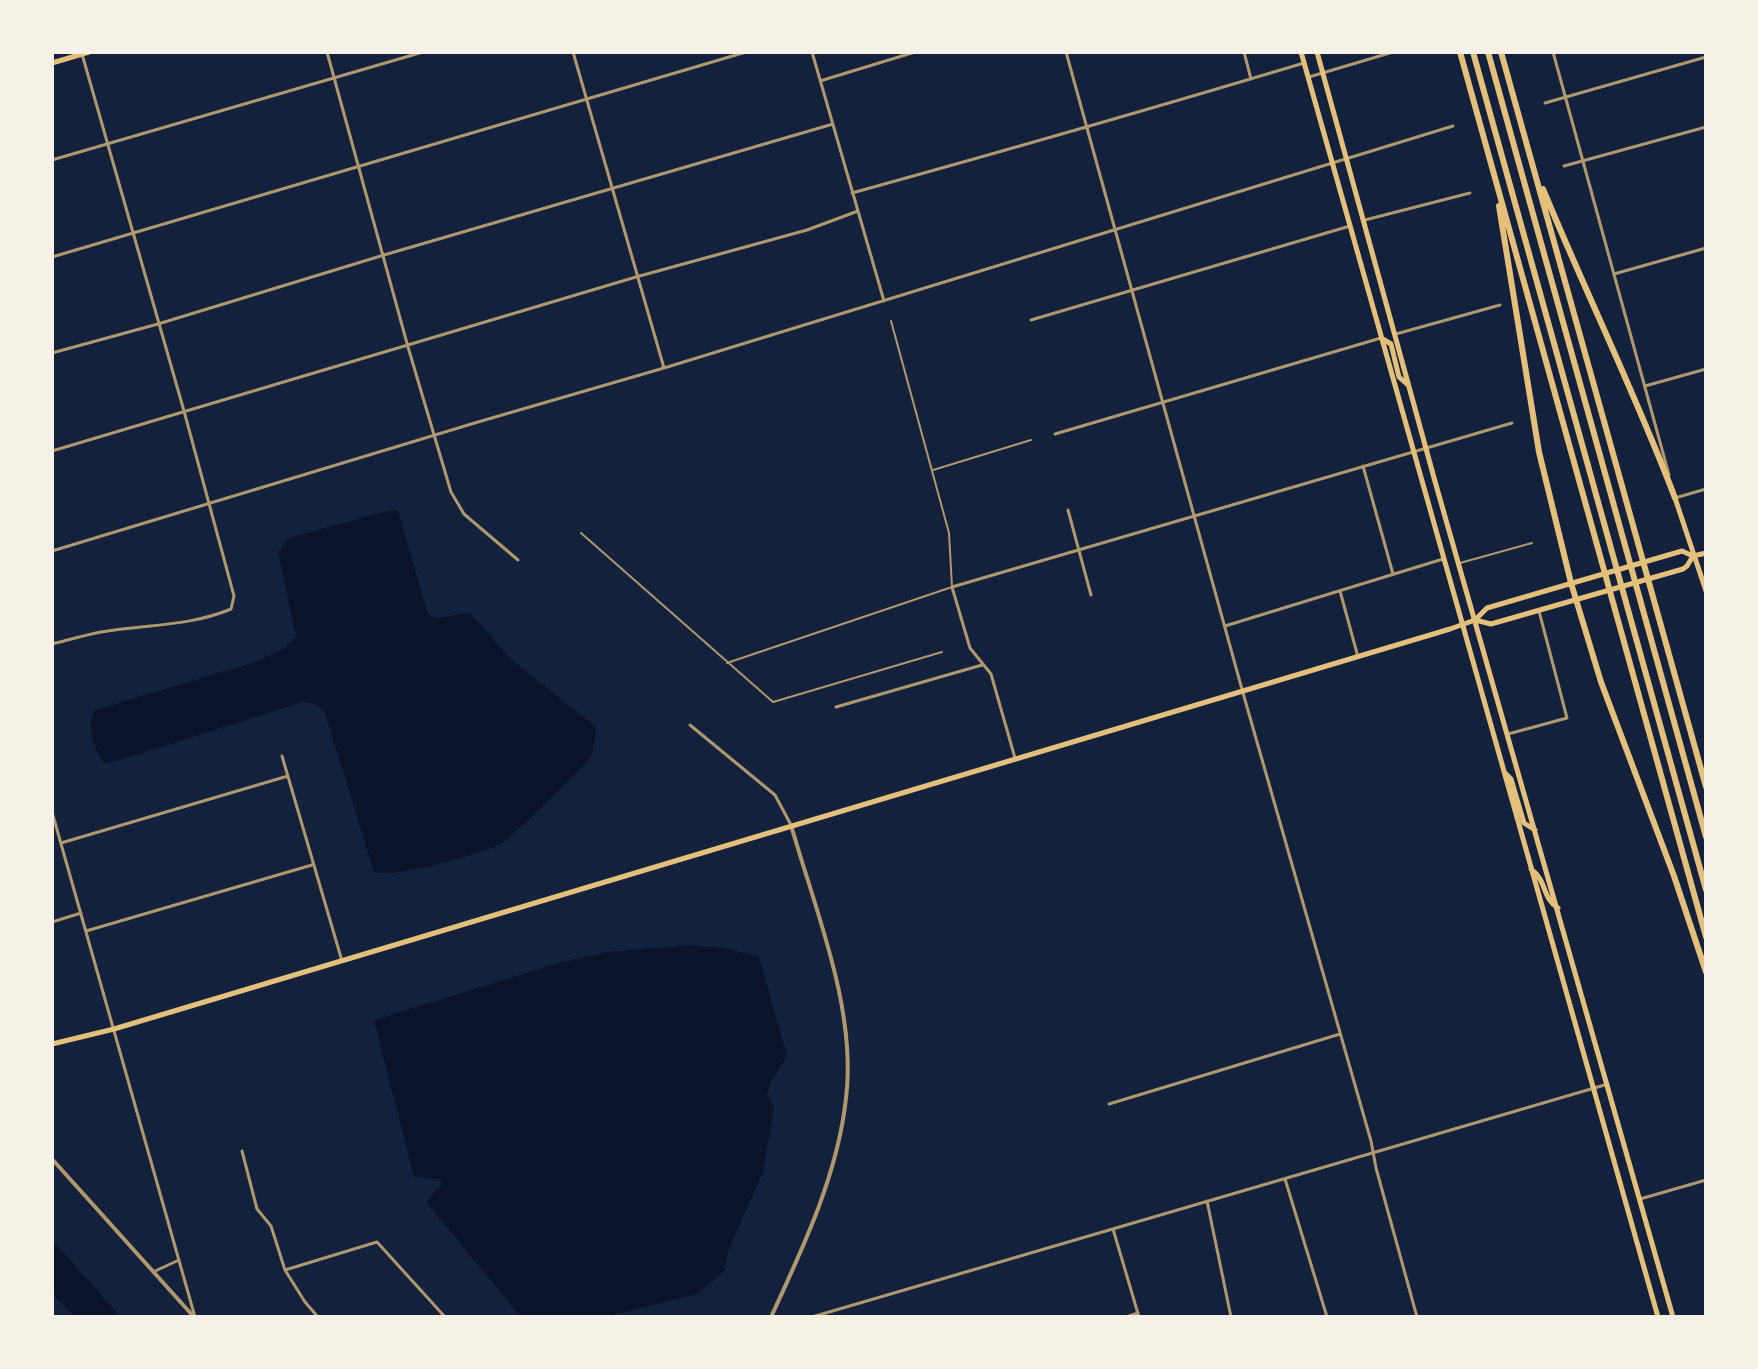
<!DOCTYPE html>
<html>
<head>
<meta charset="utf-8">
<style>
	body { margin:0 }
	#map { position:relative; width:1758px; height:1369px; overflow:hidden; background:#14213d; font-family:"PT Sans Narrow",sans-serif }
	canvas { display:block }
	.frame { position:absolute; inset:0; border:54px solid #f6f1e7; pointer-events:none }
</style>
</head>
<body>
<div id="map">
<canvas width="1758" height="1369"></canvas>
<div class="frame"></div>
</div>
<script>
const ctx = document.querySelector('canvas').getContext('2d');
ctx.lineJoin = 'round';
function fill(path, color) { ctx.fillStyle = color; ctx.fill(path, 'evenodd'); }
function strokePath(path, color, width, dash) { ctx.strokeStyle = color; ctx.lineWidth = width; ctx.lineCap = dash ? 'butt' : 'round'; ctx.setLineDash(dash || []); ctx.stroke(path); }
const water = new Path2D(`
	M391 510 398 511 428 614 436 618 470 613 512 660 596 727C595 737 595 749 590 758 586 766 510 839 501 844 480 854 394 879 374 872L325 713 317 705 303 702 117 761 105 763C94 752 86 723 95 710L252 663 284 649 296 637 278 552 288 538Z
	M690 945 724 948 759 957 787 1056 770 1083 767 1094 774 1107 763 1172 729 1248 725 1270 697 1294 605 1317H521L426 1202 442 1183 441 1179 414 1177 374 1020 562 962 608 952Z
	M52 1240 121 1317H75L52 1293Z`);
const service = new Path2D(`
	M933 470 1031 440
	M581 533 773 702 942 652
	M1460 563 1532 543
	M727 663 952 587 949 533 891 321`);
const minor = new Path2D(`
	M327 52 408 347 451 492 464 514 518 560
	M573 52 664 368
	M812 52 884 301
	M1066 52 1243 693 1371 1141 1376 1168 1417 1317
	M1244 52 1251 79
	M1553 52 1669 475
	M1309 77 1393 52
	M820 81 915 52
	M1545 103 1706 57
	M52 160 423 52
	M1564 166 1706 127
	M852 193C1004 151 1154 108 1304 63
	M1365 220 1470 193
	M52 257 746 52
	M1614 274 1706 248
	M1031 320 1350 226
	M1396 334 1500 305
	M52 353 158 324 384 255 833 124
	M1645 386 1706 369
	M1055 434 1381 338
	M52 451 636 277 807 230 858 211
	M1363 466 1393 574
	M1675 498 1706 489
	M1068 510 1091 595
	M52 551 478 422 664 368 1453 126
	M1340 591 1358 657
	M1225 626 1443 559
	M52 644C68 640 85 635 101 632 146 624 188 627 231 609L234 596 184 411 82 54
	M836 707 982 665
	M690 725 775 795 791 825
	M1508 734 1567 718 1539 611
	M282 756 342 961
	M1015 758 991 674 970 648 952 587 1512 423
	M52 812 195 1317
	M61 843 288 776
	M52 922 81 913
	M86 931 312 865
	M1109 1104 1340 1034
	M242 1151 257 1209 271 1226 285 1270 305 1302 318 1317
	M1285 1179 1327 1317
	M1640 1199 1706 1180
	M1207 1201 1231 1317
	M1113 1229 1139 1317
	M285 1270 377 1242 445 1317
	M153 1272 179 1260
	M812 1317 1608 1084
	M1126 1317 1138 1313`);
const tertiary = new Path2D(`
	M52 1159 194 1317
	M771 1317C803 1248 838 1174 846 1098 857 1009 815 910 791 825`);
const secondary = new Path2D(`
	M1675 498 1706 591
	M1475 620 1491 624 1683 569 1687 566 1693 556
	M52 1044 114 1029 1450 629 1475 620 1487 608 1682 551 1693 556 1706 553`);
const primary = new Path2D(`
	M1301 52 1658 1317
	M1317 52 1436 485 1673 1317
	M52 63 89 52
	M1381 338 1391 344 1399 377 1408 385
	M1504 772 1511 779 1524 823 1535 830
	M1531 869C1548 882 1541 897 1558 908`);
const motorway = new Path2D(`
	M1460 52 1706 937
	M1473 52 1706 890
	M1488 52 1706 837
	M1501 52 1706 787
	M1543 189C1586 293 1635 393 1675 498
	M1499 206 1539 452 1571 583 1601 682 1674 876 1706 972`);
fill(water, '#0b132b');
strokePath(service, '#b1986c', 2);
strokePath(minor, '#b1986c', 3);
strokePath(tertiary, '#b1986c', 4);
strokePath(secondary, '#e5c07b', 5);
strokePath(primary, '#e5c07b', 5);
strokePath(motorway, '#e5c07b', 6);
</script>
</body>
</html>
